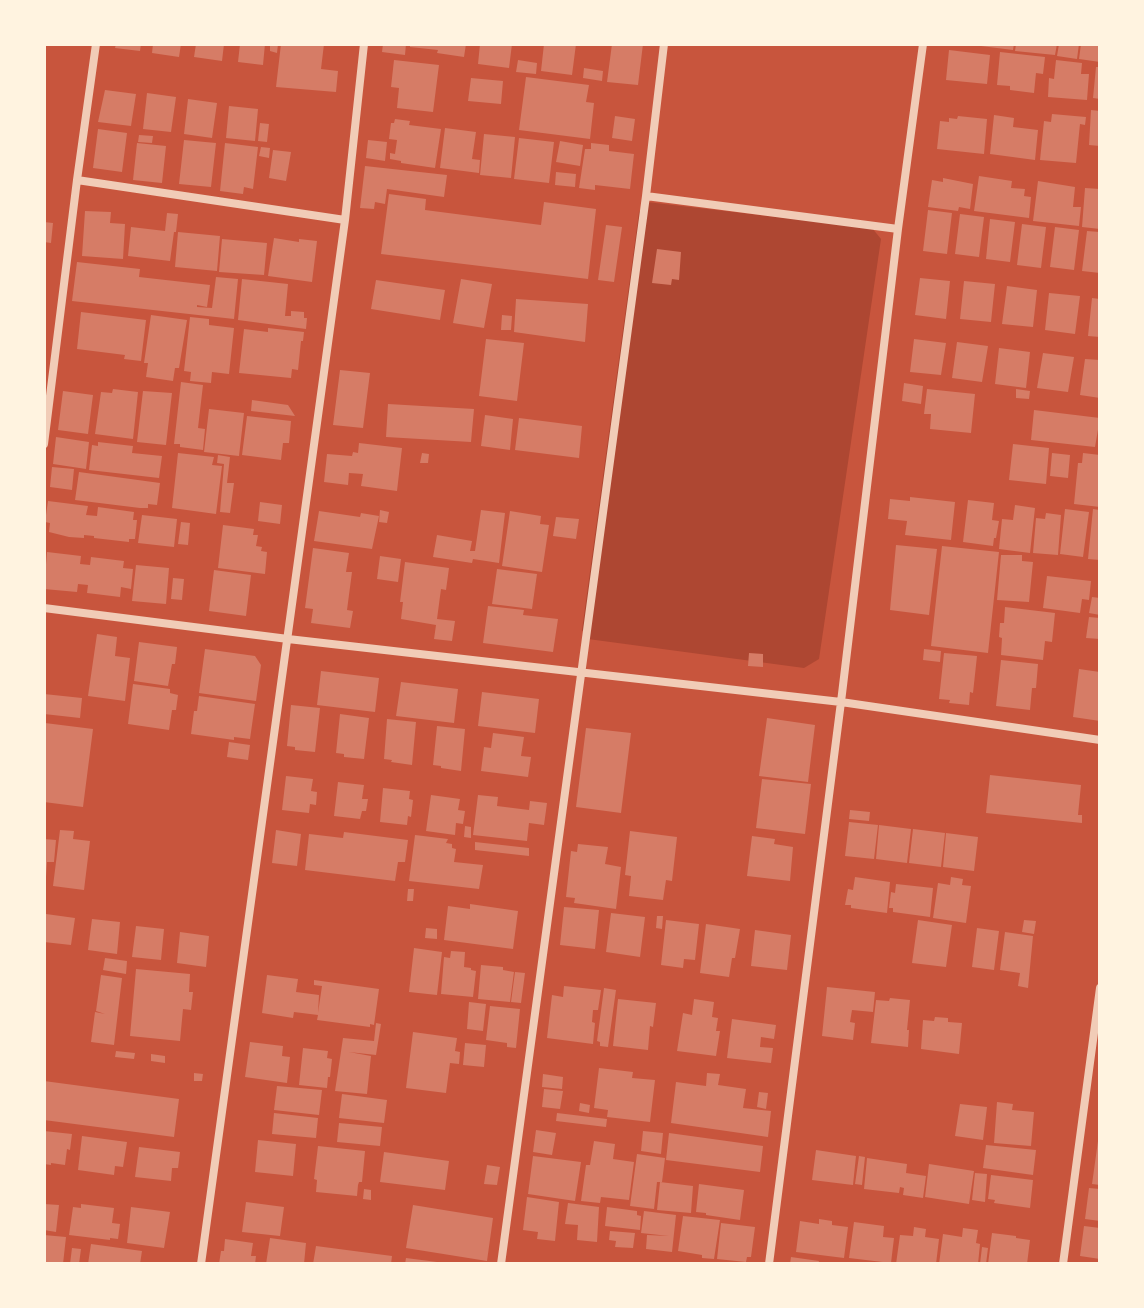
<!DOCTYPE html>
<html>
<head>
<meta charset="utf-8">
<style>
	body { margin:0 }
	#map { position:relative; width:1144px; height:1308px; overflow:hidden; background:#c8553d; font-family:"Noto Sans",sans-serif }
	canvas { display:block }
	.frame { position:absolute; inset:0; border:46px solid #fff3e0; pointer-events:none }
</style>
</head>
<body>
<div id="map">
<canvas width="1144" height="1308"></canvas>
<div class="frame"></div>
</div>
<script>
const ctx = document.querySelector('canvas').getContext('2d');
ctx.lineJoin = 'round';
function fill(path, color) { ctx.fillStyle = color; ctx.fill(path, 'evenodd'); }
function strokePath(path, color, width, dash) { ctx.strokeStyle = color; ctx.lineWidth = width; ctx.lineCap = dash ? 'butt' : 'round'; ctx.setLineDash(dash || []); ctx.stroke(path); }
const green = new Path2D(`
	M647 202 872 228 881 239 819 659 804 668 588 639 582 630 639 212Z`);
const building = new Path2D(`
	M116 44H141L140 51 115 48Z
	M153 44H181L179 57 152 53Z
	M196 44H224L222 61 194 57Z
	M240 44H265L263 65 238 62Z
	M270 44H278L277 53 270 51Z
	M281 44H324L321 69 338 71 336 92 276 87Z
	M383 44H406L405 55 382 52Z
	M410 44H466L464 57 437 53 438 50 410 47Z
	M480 44H512L509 68 478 64Z
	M544 44H576L572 75 541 71Z
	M612 44H643L638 85 607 82Z
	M981 44H1014L1013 50 981 46Z
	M1016 44H1057L1055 55 1015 51Z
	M1059 44H1079L1077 59 1057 56Z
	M1081 44H1100V62L1079 59Z
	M949 50 990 55 987 84 946 80Z
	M1000 52 1045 57 1043 74 1036 73 1034 93 1010 90V86L997 85Z
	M394 60 439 65 433 112 397 108 399 88 391 87Z
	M518 60 537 63 536 74 516 72Z
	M1056 60 1082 63 1081 74H1089L1087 100 1048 97 1049 78 1054 79Z
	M1096 67H1100V99L1093 98Z
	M584 68 603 71 602 81 583 78Z
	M526 77 589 85 586 102 594 103 590 139 519 130Z
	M471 78 503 81 501 104 468 101Z
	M105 90 136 94 131 126 98 122Z
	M147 93 176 97 171 132 143 129Z
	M188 99 217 103 212 138 184 134Z
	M229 106 258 109 255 141 226 138Z
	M1091 110 1100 111V146L1089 145Z
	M1052 114 1086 117 1085 125 1080 124 1076 163 1040 160 1044 121 1051 122Z
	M994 115 1014 118 1013 127 1038 130 1035 160 990 154Z
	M615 116 635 119 632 141 612 138Z
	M958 116 987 119 984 154 937 149 940 121 949 122V118L957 119Z
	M395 119 410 121 409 125 441 129 435 168 401 163V161L390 159V153L395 154 397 140 389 139 391 123H394Z
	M260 123 269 124 267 142 258 141Z
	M445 128 476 132 472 159 480 160 479 173 440 168Z
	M98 129 127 133 122 172 93 168Z
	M484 134 515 137 511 178 480 175Z
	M139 135 153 136 152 143 138 142Z
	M519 138 554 142 549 183 514 179Z
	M184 140 216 143 211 187 179 184Z
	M368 140 387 142 385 161 366 158Z
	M560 141 583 145 580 166 556 162Z
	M137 143 166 146 162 183 133 180Z
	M225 143 258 147 253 189 244 187 243 194 220 191Z
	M591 143 609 145V151L634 154 630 189 595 185V190L579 188 585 149H591Z
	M261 147 270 148 269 158 259 156Z
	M273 150 291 152 286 181 269 178Z
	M365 166 447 175 444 197 387 189 385 204 375 202 374 209 360 208Z
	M556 172 576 174 575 187 555 185Z
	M979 176 1012 181 1011 188 1025 189 1024 196 1031 197 1029 218 974 211Z
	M943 178 973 184 970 209 959 207 958 211 928 207 932 180 943 182Z
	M1038 181 1075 187 1073 207H1081L1079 226 1033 221Z
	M1085 188 1100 189V229L1082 227Z
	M389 194 426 199 425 210 541 225 544 202 596 209 588 279 381 254Z
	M928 210 952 213 947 254 923 251Z
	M85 211 111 212 110 223 125 224 123 259 82 256Z
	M167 213 178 214 176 232H174L170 261 128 256 131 227 165 231Z
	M960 214 984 217 979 257 955 254Z
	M990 219 1015 222 1010 262 986 259Z
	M44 222 53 223 51 243 44 242Z
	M1022 224 1046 227 1041 268 1017 265Z
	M606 225 622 227 614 282 598 280Z
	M1055 227 1079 230 1074 270 1050 267Z
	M1087 231 1100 232V273L1082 271Z
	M178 232 220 236 217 271 175 267Z
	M274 238 299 242V239L317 241 312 282 268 276Z
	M222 239 267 243 264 275 219 272Z
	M657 249 681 252 679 280 672 279 671 285 652 283Z
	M77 262 140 269 139 277 210 285 207 307 197 305V307L212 308 216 277 238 279 234 319 72 301Z
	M920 278 950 281 946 319 915 315Z
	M242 279 288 284 285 316H291V311L304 312V318H307L306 329 238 320Z
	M461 279 492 284 484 328 453 323Z
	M376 280 445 290 440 320 371 309Z
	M964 281 995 284 991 322 960 319Z
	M1007 286 1037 290 1033 327 1002 324Z
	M1049 293 1080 296 1075 334 1045 330Z
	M1092 298 1100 299V337L1088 336Z
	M516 299 588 304 585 342 514 332Z
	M81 312 146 320 141 361 124 359 125 355 77 349Z
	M151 315 187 320 179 368H175L173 381 146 377 148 363H144Z
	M502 315 512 316 511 330H501Z
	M190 317 209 319V325L234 328 229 374 212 372 211 383 190 381 191 372 184 371Z
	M268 328 304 332 303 341H301L298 370 292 369 291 378 239 373 244 329 268 332Z
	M486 339 524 343 517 401 479 396Z
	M914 339 946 343 941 375 910 372Z
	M957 342 988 346 982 382 952 378Z
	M999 348 1030 352 1026 388 995 384Z
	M1043 353 1074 357 1068 392 1037 388Z
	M1085 359 1100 360V398L1080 395Z
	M340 370 370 373 363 428 333 425Z
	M181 382 203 385 198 428 205 429 203 450 180 447V444H174Z
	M904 383 923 386 921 404 902 401Z
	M113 389 138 392 133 439 95 434 101 392 112 393Z
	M927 389 975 394 971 433 930 429 931 414H924Z
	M1016 389 1030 391 1029 399 1016 398Z
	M63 391 93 395 88 434 58 430Z
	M143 391 172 393 166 445 137 442Z
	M252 400 288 405 295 416 251 411Z
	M388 404 474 409 471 442 386 437Z
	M209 409 244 413 239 456 204 452Z
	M1034 410 1100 418 1095 447 1031 440Z
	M485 415 513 419 510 450 481 446Z
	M247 416 291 421 289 443H283L281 460 242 455Z
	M519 418 582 426 579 458 515 450Z
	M56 437 89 442 86 469 53 464Z
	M98 442 133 446 132 453 162 456 159 478 89 470 92 445 98 446Z
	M359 443 402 448 397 491 361 486 363 474 349 473 348 485 324 482 327 454 352 456 353 452 358 453Z
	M1013 444 1049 448 1046 484 1009 480Z
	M178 453 214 457 212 465 222 466 216 514 172 508Z
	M422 453 429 454 428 463H420Z
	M1052 453 1070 455 1068 478 1050 476Z
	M1083 453 1100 455V507L1074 504 1078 463H1082Z
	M218 455 230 457 227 483H234L230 513 220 512 224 464 217 463Z
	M52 467 74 469 72 490 50 487Z
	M79 472 160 483 157 505 148 504V508H140L75 500Z
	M910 497 955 502 951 540 905 535 907 521 888 519 890 499 910 501Z
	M968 500 994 503 992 520 999 521 996 538H994L993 546 963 542Z
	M48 501 88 506 86 515 97 516 98 507 134 512 133 520H137L135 539H129V542L94 538V536L84 535V538L69 537 49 532 50 523 45 522Z
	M260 502 282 505 280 524 258 521Z
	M1015 505 1035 508 1030 553 999 549 1002 519 1013 520Z
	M1065 509 1089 512 1083 557 1060 554Z
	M1093 509 1100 510V560L1088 559Z
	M380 510 389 512 387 523 379 522Z
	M481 510 505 513 499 563 473 559 472 563 433 557 437 535 472 541 470 551H475Z
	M319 511 360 517 361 513 379 516 372 549 314 541Z
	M510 511 541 516 540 524 549 525 542 572 502 566Z
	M1046 513 1061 515 1058 555 1033 553 1036 518 1045 519Z
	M142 515 177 519 174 547 138 543Z
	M556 517 579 519 576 539 553 536Z
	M181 522 190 523 188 545 178 544Z
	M223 525 254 529 253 535H258L256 546 262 547 261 551 267 552 265 574 218 568Z
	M896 545 937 549 929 615 890 610Z
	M942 546 999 552 988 653 931 646Z
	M313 548 349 553 346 572H352L347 610 353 611 350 628 311 623 313 609 305 608Z
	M47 552 81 556 80 564 90 565 91 557 124 561 123 568 133 569 131 589 121 587 120 597 87 593 88 585 78 584 77 592 44 589Z
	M1001 555H1022V561L1033 562 1029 602 997 600Z
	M380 556 401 559 398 582 377 579Z
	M405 562 449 568 446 590 441 589 437 619 455 621 452 641 434 639 436 625 401 619 403 602H400Z
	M136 565 169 568 166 604 132 601Z
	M497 569 537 574 532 609 492 604Z
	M214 570 251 575 246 616 209 611Z
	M1047 576 1091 581 1089 600 1082 599 1080 613 1043 608Z
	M173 578 184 579 182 600 171 599Z
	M1092 597 1100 598V615L1089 613Z
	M488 606 524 610 523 615 558 619 553 652 483 643Z
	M1005 607 1055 613 1052 642 1045 641 1043 660 1001 655 1002 638 999 637 1000 623H1004Z
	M1089 617 1100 618V639L1086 638Z
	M97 634 117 637 115 656 130 658 125 701 88 696Z
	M139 642 177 647 175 664H172L168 686 134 681Z
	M205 649 255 656 261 665 256 701 199 693Z
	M924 649 941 651 940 662 923 660Z
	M749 653 763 654V667L748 666Z
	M944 653 977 656 973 693 970 692 969 705 949 703 950 700 939 699Z
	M1001 660 1038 664 1036 688H1032L1030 710 996 706Z
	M1079 669 1100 672V721L1073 717Z
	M321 671 379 678 375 712 317 705Z
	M401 682 458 689 454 723 396 716Z
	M133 684 170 689V693L178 695 176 710H172L169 730 128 724Z
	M482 692 539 699 535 733 478 726Z
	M44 694 82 698 80 718 44 714Z
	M199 696 255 704 250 739 234 737V740L191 734 194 711H197Z
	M291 705 320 708 315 752 295 750V747L287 746Z
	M340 714 369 718 364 759 344 757V754L336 753Z
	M767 718 815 725 808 782 759 776Z
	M387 719 416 722 412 765 391 762 392 760 384 759Z
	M45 723 93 729 83 807 44 802Z
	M437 726 465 729 461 771 441 768V766L433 765Z
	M586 728 631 733 621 813 576 807Z
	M493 733 524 737 521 756 531 757 528 777 481 771 484 747 491 748Z
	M229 742 250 745 248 760 227 757Z
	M990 775 1081 785 1078 815H1082V823L986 813Z
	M286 776 313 779 311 791 317 792 316 805 310 804 309 813 282 810Z
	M762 779 811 784 805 834 756 828Z
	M338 782 364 785 362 799H368L366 811H362L360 819 334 816Z
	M383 788 410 791 409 799 413 800 411 817 408 816 407 825 380 822Z
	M431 795 460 799 458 810 465 811 463 824 456 823 455 835 426 831Z
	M478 795 498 797 497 806 529 810 530 801 547 803 544 825 529 823 527 841 473 835Z
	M850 810 870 812 869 821 849 819Z
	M849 822 878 825 874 859 845 856Z
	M879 825 911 829 907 863 876 859Z
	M465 826 471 827V838L464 837Z
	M913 829 945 833 941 867 909 863Z
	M60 830 74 831 73 839 90 841 84 890 53 886Z
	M276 830 301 834 297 866 272 863Z
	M630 831 677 837 672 881 666 880 663 900 629 896 631 876 625 875Z
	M344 832 408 840 405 862H398L395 881 305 870 309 834 343 838Z
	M946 833 978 837 974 871 943 867Z
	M415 835 448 839 446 843 452 844V848L456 849 454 862 483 865 479 889 409 881Z
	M752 836 775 839 774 844 793 847 790 881 747 876Z
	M44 839 56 840 54 862H47L46 877H44Z
	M475 842 529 848V856L475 850Z
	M578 844 608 847 605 864 621 867 616 909 574 903 575 898 566 897 571 851 577 852Z
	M855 877 890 882 887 913 851 908V905H845L848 889 853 890Z
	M951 877 963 879 962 885 971 886 966 923 933 918 938 883 950 885Z
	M896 884 933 888 930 917 893 912V908H889L891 892 895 893Z
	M408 889H414L413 901H407Z
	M470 904 518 911 513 949 444 940 448 906 470 909Z
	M564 907 599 910 595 949 560 945Z
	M611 913 645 917 640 957 606 952Z
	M46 914 75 918 71 945 44 942Z
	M657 916H663L662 929 656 928Z
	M92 919 120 922 117 954 88 950Z
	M666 920 699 924 695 960 684 959 683 968 661 965Z
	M918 920 952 925 946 967 912 963Z
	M1024 920 1036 921 1034 934 1022 932Z
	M706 924 740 929 735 958H732L729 977 700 973Z
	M136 926 164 929 161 960 132 957Z
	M426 928 437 929V939L425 938Z
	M977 928 999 931 994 970 972 967Z
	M755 930 791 935 787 970 751 966Z
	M180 932 209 936 206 967 177 963Z
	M1005 932 1033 936 1028 988 1018 986 1020 973 1000 970Z
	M414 948 442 952 437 995 409 992Z
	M451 951 465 952 464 967 471 968V970L476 971 473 997 441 994 444 957 450 958Z
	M105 958 127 961 126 974 103 970Z
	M481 965 503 967V970L514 972 510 1002 478 999Z
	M136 969 190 974 189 992H193L191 1010 183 1009 180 1041 130 1036Z
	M515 972 525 973 521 1003 511 1002Z
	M101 975 122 978 114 1045 91 1042 95 1012 105 1014 96 1011Z
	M267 975 298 979 296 992 319 995 318 1013 322 986 314 985V980L379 989 374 1025 370 1024V1027L317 1020 318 1015 294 1012 293 1018 262 1013Z
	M564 986 601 990 598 1010H593L592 1022 595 1023 593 1044 547 1038 552 995 563 997Z
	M827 987 875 992 873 1012 852 1010 850 1022 855 1023 853 1040 822 1036Z
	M604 988 616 990 608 1047 600 1046V1042L597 1041Z
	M890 998 910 1000 907 1030H909L908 1047 871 1043 876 1000 889 1001Z
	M618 999 656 1003 653 1027 650 1026 648 1050 613 1046Z
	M694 999 714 1002 712 1017 718 1018 716 1031H720L716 1056 677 1051 683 1013 692 1015Z
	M469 1002 486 1004 483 1031 467 1029Z
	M490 1006 520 1009 516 1048 507 1047V1043L486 1040Z
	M935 1017 948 1018V1022L962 1023 959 1054 921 1049 923 1020 934 1021Z
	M732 1019 776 1025 774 1039 761 1037 760 1047 773 1048 771 1063 727 1058Z
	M376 1023 381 1024 376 1055 349 1052 371 1056 367 1094 335 1091 343 1038 374 1041Z
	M413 1032 457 1038 455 1051 460 1052 459 1064 450 1063 446 1093 406 1088Z
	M250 1042 283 1046 282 1056 290 1057 287 1083 245 1077Z
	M465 1043 486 1045 484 1067 463 1065Z
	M303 1048 328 1051 327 1058 332 1059 330 1077H328L327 1088 299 1085Z
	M116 1051 135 1053 134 1059 115 1057Z
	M151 1054 165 1056V1063L151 1061Z
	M599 1068 633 1072 632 1078 655 1080 650 1122 607 1117 608 1110 594 1108Z
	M194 1073 203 1074 202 1081H194Z
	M707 1073 720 1074 718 1085 746 1089 743 1108 771 1111 768 1137 671 1123 676 1082 706 1086Z
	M543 1074 563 1077 562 1089 542 1087Z
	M44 1081 179 1099 174 1137 44 1120Z
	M277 1086 322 1090 319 1115 274 1110Z
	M544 1089 563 1091 560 1109 542 1107Z
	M759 1092 768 1093 766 1109 757 1107Z
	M342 1094 387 1100 384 1123 339 1118Z
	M997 1102 1013 1104 1012 1110 1034 1112 1031 1146 994 1143Z
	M580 1103 590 1105 589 1113 579 1111Z
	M960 1104 987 1107 983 1140 955 1136Z
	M274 1113 318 1118 316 1138 272 1134Z
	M557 1113 607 1119 606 1127 556 1121Z
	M339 1123 382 1127 380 1146 337 1142Z
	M536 1130 556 1133 552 1155 533 1152Z
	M44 1131 72 1134 70 1150 67 1149 65 1165 51 1163V1165L44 1164Z
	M643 1131 663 1133 661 1154 641 1151Z
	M669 1133 763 1146 760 1172 666 1160Z
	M82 1136 127 1142 123 1167 115 1166 114 1175 78 1170Z
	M258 1140 296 1144 293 1176 255 1172Z
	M594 1141 615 1144 613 1159 634 1162 629 1200 601 1197 600 1203 581 1201 586 1165H590Z
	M1098 1141H1100V1185L1092 1184Z
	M986 1145 1036 1150 1033 1175 983 1168Z
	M318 1146 365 1151 362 1182H359L358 1185 357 1196 316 1192 317 1180 314 1179Z
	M139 1147 180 1152 178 1168H172L171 1181 135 1177Z
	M816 1150 856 1156 853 1185 812 1180Z
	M384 1152 449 1161 445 1190 380 1182Z
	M637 1154 665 1158 662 1182H657L654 1209 630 1206Z
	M533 1156 581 1162 575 1201 528 1194Z
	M859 1156 865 1157 862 1185 855 1184Z
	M867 1158 907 1164 906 1173 926 1176 923 1198 903 1195 904 1188 900 1187 899 1193 864 1189Z
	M929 1164 974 1171 969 1204 925 1197Z
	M487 1165 500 1167 497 1185 484 1184Z
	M975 1173 987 1174 985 1202 972 1200Z
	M991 1175 1033 1180 1030 1208 994 1203 995 1200 988 1199Z
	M660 1182 693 1186 691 1213 657 1210Z
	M699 1184 744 1190 740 1220 706 1215V1213L696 1212Z
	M1089 1188 1100 1189V1221L1085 1219Z
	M364 1189 371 1190V1200L363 1199Z
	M527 1197 559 1202 555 1241 537 1239 538 1232 523 1230Z
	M246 1202 284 1207 280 1236 242 1232Z
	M568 1203 599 1207 597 1242 577 1240 578 1225 565 1224Z
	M44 1204 59 1205 56 1232 44 1230Z
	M81 1204 114 1208 112 1223 120 1224 118 1239 110 1238V1240L69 1235 73 1207 81 1208Z
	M413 1205 493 1218 487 1261 406 1248Z
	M131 1207 170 1212 164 1248 127 1243Z
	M607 1207 637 1211V1215L641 1216 640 1230 605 1226Z
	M644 1211 676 1215 672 1252 646 1249 647 1235 669 1236 641 1233Z
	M683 1216 720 1220 714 1259 702 1258V1255L678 1251Z
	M819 1219 832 1221V1225L848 1227 844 1258 796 1252 800 1221 819 1224Z
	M854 1222 884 1226 883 1237 894 1238 891 1263 849 1258Z
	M721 1223 755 1227 751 1257H747L746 1262 717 1259Z
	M1084 1226 1100 1228V1259L1080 1256Z
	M914 1227 926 1229 925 1237 939 1239 936 1264H896L900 1235 913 1236Z
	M963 1228 978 1230 976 1243 980 1244 978 1264H939L943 1234 962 1237Z
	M610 1231 635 1233 633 1248 615 1247 616 1241 609 1240Z
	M992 1233 1016 1236V1238L1030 1240 1027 1264H988Z
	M44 1235 66 1237 63 1264H44Z
	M270 1238 306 1243 304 1264H266Z
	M225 1239 253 1243 251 1256H256L255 1264H219L221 1251H224Z
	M91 1244 142 1251 140 1264H88Z
	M316 1246 392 1256 391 1264H313Z
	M982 1247 988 1248 986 1264H980Z
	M72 1248 81 1249 79 1264H70Z
	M791 1257 819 1261 818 1264H790Z
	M406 1258 437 1262V1264H405Z`);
const minor = new Path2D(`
	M77 180 345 220
	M646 196 898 229
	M44 444 77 180 96 44
	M44 608 288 639 841 702 1100 740
	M201 1264 345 220 364 44
	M501 1264 646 196 664 44
	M769 1264 841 702 898 229 923 44
	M1063 1264 1100 988`);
fill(green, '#ae4732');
fill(building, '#d67c66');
strokePath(minor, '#f1ccb7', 8);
</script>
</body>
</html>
